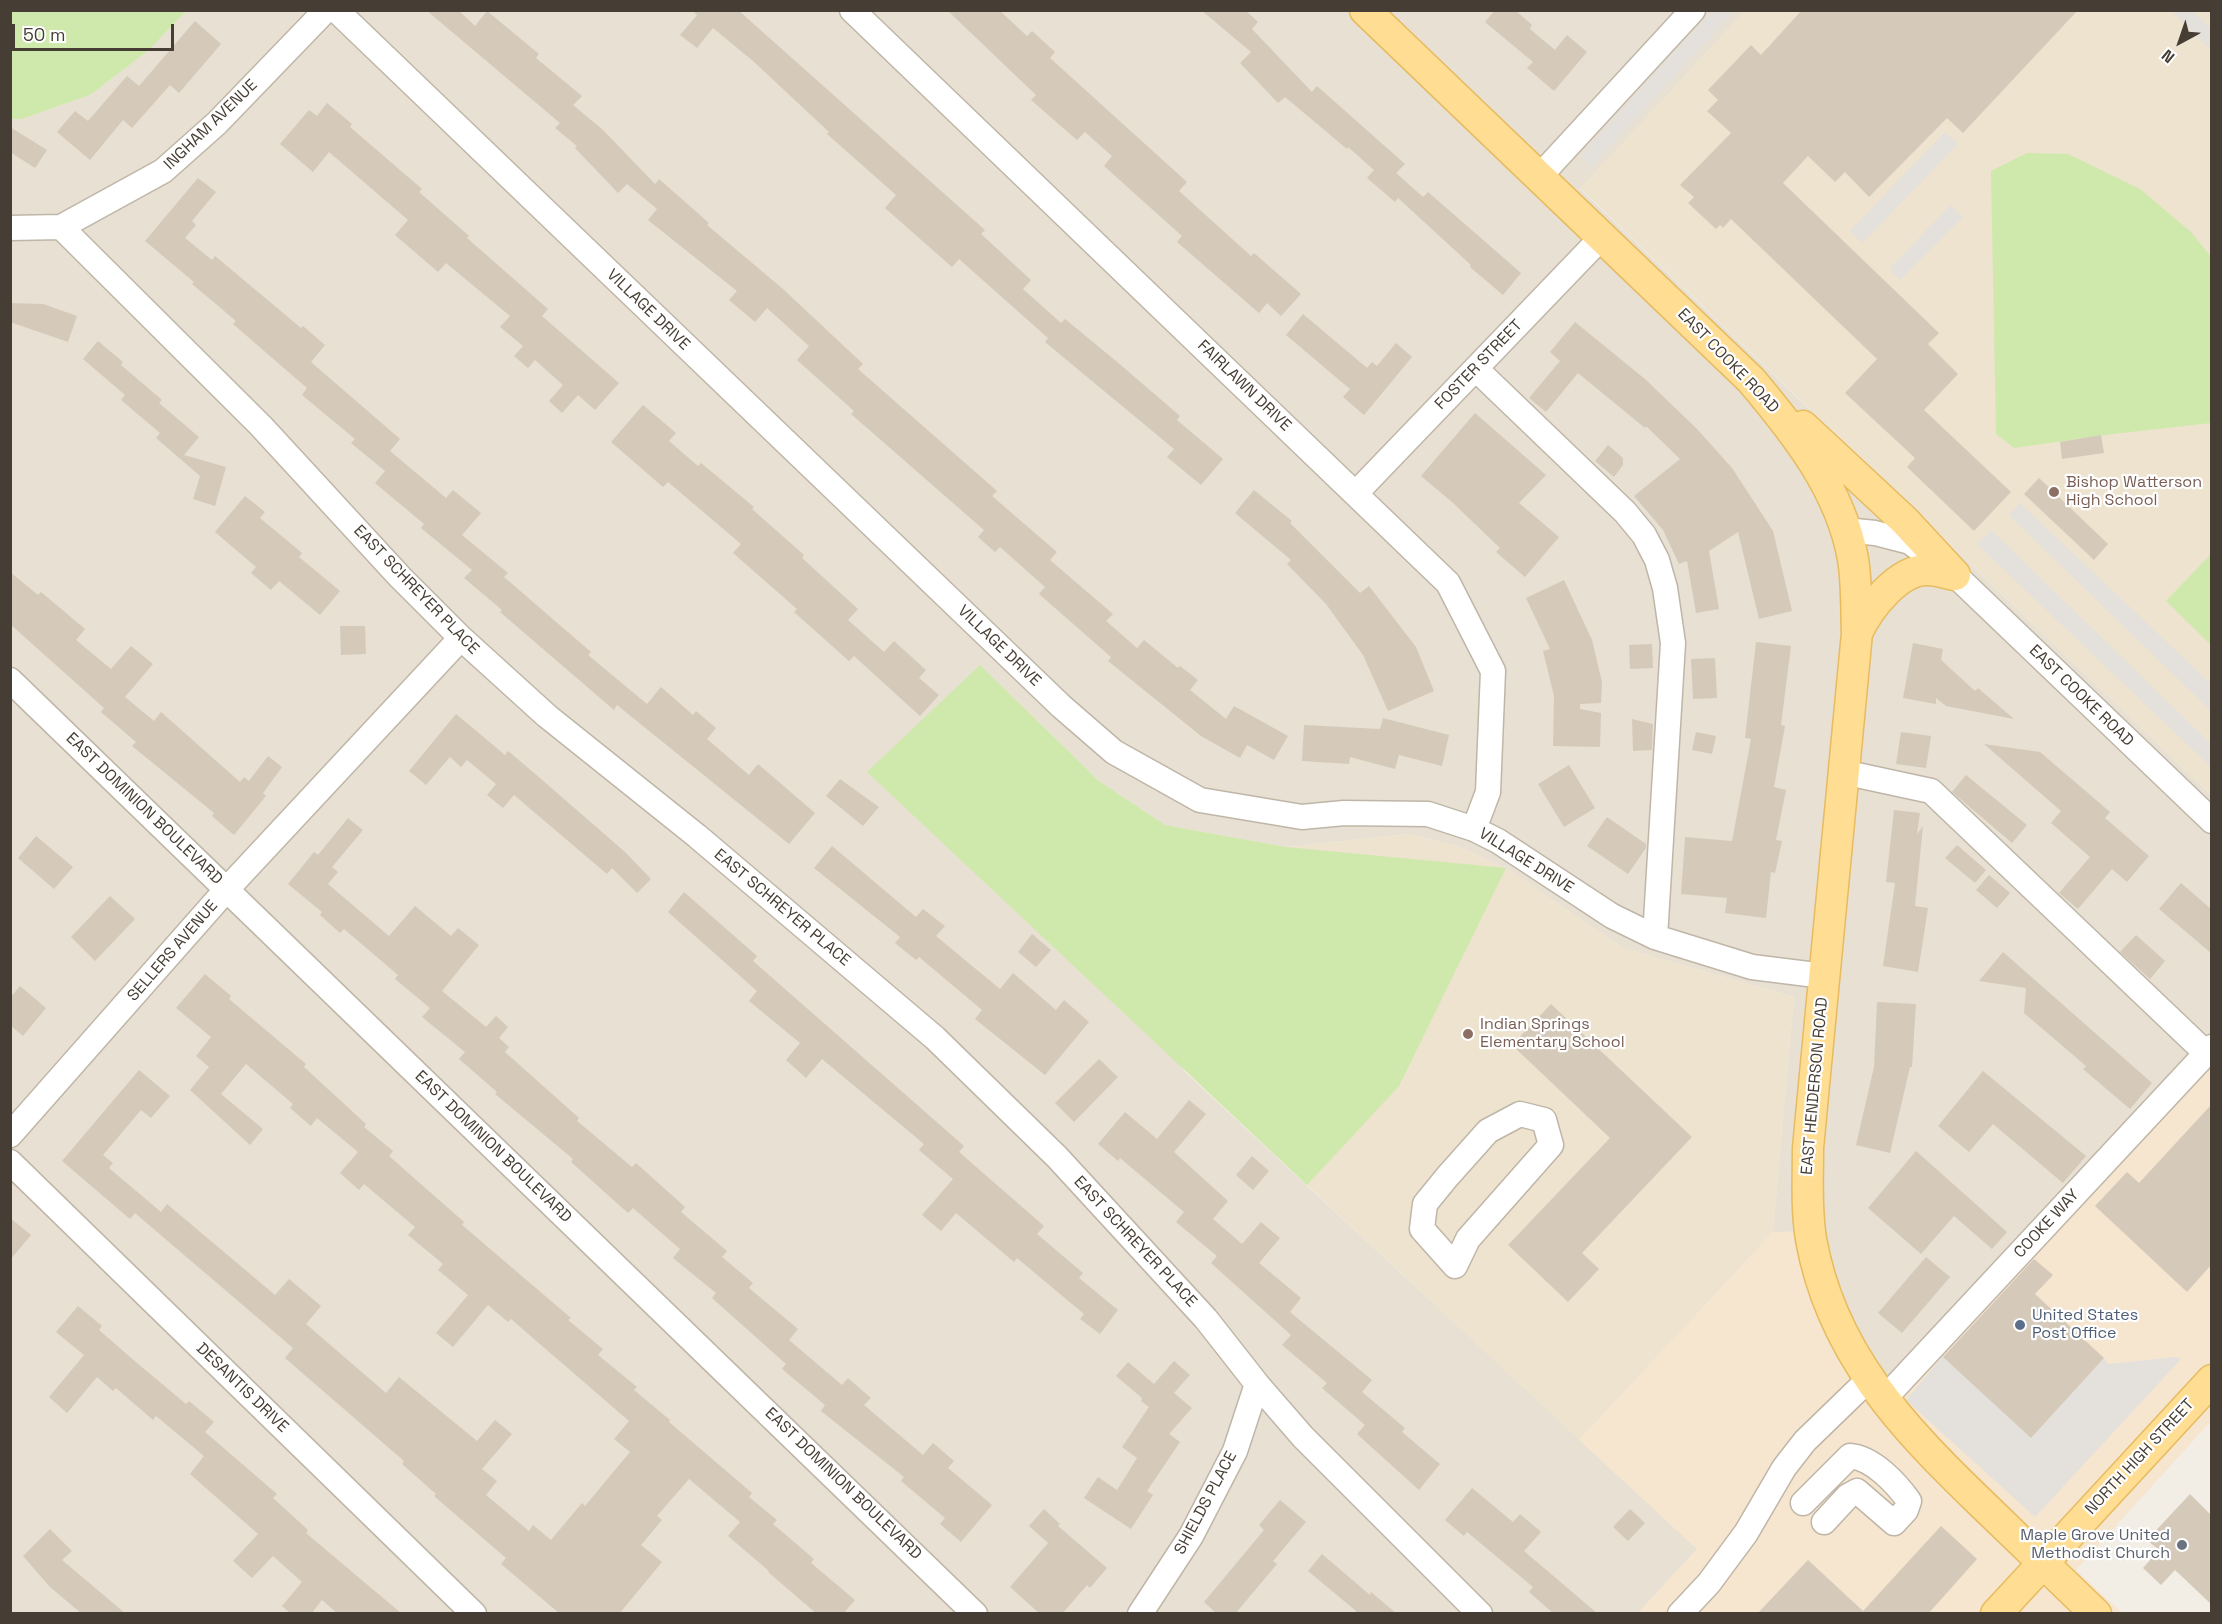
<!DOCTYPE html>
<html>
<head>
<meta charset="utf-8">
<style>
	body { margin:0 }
	#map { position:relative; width:2222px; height:1624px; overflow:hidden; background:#f3eee5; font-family:"Space Grotesk",sans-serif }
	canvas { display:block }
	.frame { position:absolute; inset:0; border:12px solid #463e34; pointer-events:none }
	.north { position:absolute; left:2150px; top:12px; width:60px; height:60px; -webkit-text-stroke:4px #fff; paint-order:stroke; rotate:220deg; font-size:16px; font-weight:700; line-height:24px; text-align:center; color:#463e34 }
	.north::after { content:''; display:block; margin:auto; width:21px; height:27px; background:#463e34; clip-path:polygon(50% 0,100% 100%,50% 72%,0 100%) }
	.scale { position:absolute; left:12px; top:24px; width:162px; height:27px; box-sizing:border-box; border:3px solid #463e34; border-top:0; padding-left:8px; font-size:18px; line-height:21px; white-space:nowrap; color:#463e34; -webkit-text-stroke:4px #fff; paint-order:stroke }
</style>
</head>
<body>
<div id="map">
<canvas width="2222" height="1624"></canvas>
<div class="frame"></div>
<div class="north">N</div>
<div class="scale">50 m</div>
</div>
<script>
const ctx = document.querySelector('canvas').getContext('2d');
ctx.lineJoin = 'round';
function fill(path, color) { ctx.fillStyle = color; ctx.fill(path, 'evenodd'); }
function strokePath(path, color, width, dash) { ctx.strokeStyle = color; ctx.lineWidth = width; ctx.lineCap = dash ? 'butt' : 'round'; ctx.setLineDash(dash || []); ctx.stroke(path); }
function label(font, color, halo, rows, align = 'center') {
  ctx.font = font + ' "Space Grotesk",sans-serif'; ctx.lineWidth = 4.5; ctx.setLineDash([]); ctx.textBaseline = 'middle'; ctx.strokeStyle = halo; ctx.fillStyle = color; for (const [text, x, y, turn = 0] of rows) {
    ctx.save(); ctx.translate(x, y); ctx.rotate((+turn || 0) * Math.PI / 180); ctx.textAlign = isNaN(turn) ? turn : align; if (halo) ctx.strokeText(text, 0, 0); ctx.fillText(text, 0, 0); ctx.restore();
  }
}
const residential = new Path2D(`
	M186 11H1745L1580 189 2211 795V1047L1878 1406 1801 1232H1773L1794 997 1623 948 1506 868 1460 847 1409 834 1286 847 1165 825 1099 781 980 665 1184 1071 1697 1549 1638 1613 11 1614V119H22L90 95 148 51Z`);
const commercial = new Path2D(`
	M2211 1047V1421L2076 1570 2122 1613H1638L1697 1549 1579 1440 1773 1232 1801 1231 1877 1406Z`);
const education = new Path2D(`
	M1745 11H2211V795L1580 188Z
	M980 665 1099 781 1165 825 1286 847 1409 834 1460 847 1506 868 1623 948 1794 997 1773 1232 1579 1440 867 772Z`);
const green = new Path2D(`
	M11 10H186V11L148 51 90 95 22 119H11Z
	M2027 153 2068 154 2140 189 2191 232 2211 257V423L2113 434 2014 448 1996 434 1991 171Z
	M2211 554V645L2166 601Z
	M980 665 1099 781 1165 825 1286 847 1506 868 1399 1086 1307 1185 867 772Z`);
const parking = new Path2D(`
	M1712 11H1734L1591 167 1580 156Z
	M2171 11H2192L2211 29V50Z
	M1945 132 1958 144 1862 243 1850 231Z
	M1951 205 1963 217 1900 280 1889 269Z
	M2020 503 2211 684V711L2009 515Z
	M1991 530 2211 744V767L1977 544Z
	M1943 1356 2031 1438 2104 1358 2108 1364 2176 1357 2181 1359 2035 1517 1906 1400Z`);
const building = new Path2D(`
	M426 10H458L475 26 487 11 539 54 536 58 582 96 573 105 603 130 655 184 659 179 709 223 707 225 783 289 863 364 858 369 997 491 992 496 1057 552 1050 560 1113 614 1106 621 1137 648 1144 640 1178 668 1180 666 1198 680 1190 690 1226 719 1234 706 1288 736 1274 760 1247 745 1240 758 1201 736 1108 661 1111 657 1039 594 1045 587 1000 547 995 552 978 537 984 530 851 414 854 411 797 360 809 346 767 308 755 322 729 300 737 291 648 220 657 209 627 184 618 193 575 148 577 146 555 128 560 123Z
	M692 10H738L985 230 981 234 1031 280 1023 289 1061 323 1065 319 1116 361 1180 416 1177 420 1223 459 1201 485 1167 457 1174 449 1045 342 1048 338 959 259 952 267 885 208 896 195 827 134 829 132 753 61 713 28 697 48 680 35 697 15Z
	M947 10H999L1027 36 1032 31 1055 52 1050 58 1187 182 1179 191 1251 256 1254 253 1301 294 1281 316 1267 303 1259 313 1177 242 1182 236 1104 166 1112 156 1085 132 1077 140 1031 100 1036 95Z
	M1201 10H1245L1258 22 1252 29 1312 92 1317 86 1405 164 1396 173 1423 197 1428 192 1521 273 1503 295 1470 267 1471 265 1398 198 1395 202 1367 178 1374 170 1348 147 1347 149 1285 97 1278 103 1240 63 1251 52Z
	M1495 10H1515L1532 25 1530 29 1555 50 1567 35 1587 52 1554 91 1527 68 1533 62 1485 22Z
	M1802 10H2078L1963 133 1947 118 1869 197 1845 172 1835 182 1808 156 1783 183 1939 333 1928 344 1958 374 1924 410 2011 492 1974 531 1907 467 1915 458 1845 393 1877 359 1731 219 1723 228 1720 225 1716 229 1688 203 1694 197 1680 185 1731 133 1707 111 1718 100 1708 90 1751 45 1761 55Z
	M195 21 221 44 179 93 170 85 132 128 123 120 90 160 57 132 75 111 88 121 127 76 139 86Z
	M327 103 352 124 350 127 422 189 419 192 469 236 467 238 548 309 542 316 619 383 595 410 578 395 562 413 549 401 563 385 535 360 528 368 514 356 523 346 500 327 510 316 446 263 438 272 395 235 408 220 329 152 313 172 280 144 309 110 317 116Z
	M10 127 47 150 35 168 10 152Z
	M198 178 216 192 192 221 196 225 185 238 212 260 215 256 301 328 303 326 325 345 311 362 400 439 390 451 446 498 453 490 481 513 462 535 508 573 504 577 591 652 588 655 647 704 661 687 693 715 696 711 716 728 707 739 749 775 758 764 815 813 789 844 617 705 614 710 500 612 502 610 464 578 472 570 421 528 424 524 375 483 385 471 351 443 355 439 302 395 307 388 233 324 236 321 192 284 194 282 145 241Z
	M10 303 43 304 77 316 68 342 10 322Z
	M1303 314 1367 368 1372 362 1377 366 1396 343 1412 357 1364 415 1343 397 1350 389 1286 335Z
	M1575 322 1645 379 1697 429 1732 468 1773 531 1792 611 1759 619 1738 532 1709 551 1719 609 1696 613 1687 561 1679 564 1663 530 1634 496 1680 459 1646 426 1645 428 1578 373 1546 412 1529 398 1560 361 1550 352Z
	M98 341 123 362 121 365 162 400 159 403 199 437 184 455 226 467 215 506 193 499 200 476 156 438 160 433 121 400 125 395 83 359Z
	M643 405 676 433 669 441 698 466 701 463 754 507 752 509 804 555 802 558 858 609 848 620 884 652 894 641 926 670 919 678 939 695 920 716 854 656 849 661 794 612 797 609 733 553 741 544 668 482 663 487 611 442Z
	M1475 413 1546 475 1519 503 1559 537 1525 577 1496 552 1500 548 1452 502 1421 476Z
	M2101 435 2104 453 2062 459 2060 442Z
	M1608 445 1623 458V465L1614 477 1595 461Z
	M2039 478 2108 544 2094 560 2024 494Z
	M1254 490 1292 521 1290 523 1360 593 1369 586 1416 647 1434 691 1388 711 1363 655 1326 604 1287 564 1291 560 1235 513Z
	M245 496 265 512 260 518 302 553 299 557 340 591 320 615 279 581 271 590 251 573 256 567 215 532Z
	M10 572 38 595 41 592 85 629 76 640 111 669 131 646 153 664 125 697 154 721 161 712 240 782 244 777 249 781 268 756 282 767 263 793 266 796 234 835 212 816 214 813 132 746 136 742 101 712 104 708 10 624Z
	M1564 580 1592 640 1602 682 1601 703 1580 704V709L1601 713 1600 747 1553 746 1554 696 1543 651 1550 649 1526 598Z
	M340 626H365L366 654 341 655Z
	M1756 642 1791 646 1781 725 1785 726 1774 787 1786 790 1776 840 1782 841 1775 873 1771 872 1766 918 1725 913 1727 898 1681 894 1685 837 1732 841 1751 739 1745 738Z
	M1913 643 1943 649 1941 660 1975 691 1978 688 2014 719 1946 706 1936 698V704L1903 698Z
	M1652 644 1653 668 1630 669 1629 645Z
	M1715 658 1717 698 1693 699 1691 659Z
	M456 714 505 755 508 751 533 772 625 852 651 879 637 893 612 868 607 874 514 795 503 808 487 795 496 784 467 760 461 767 450 757 426 785 409 771Z
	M1383 718 1449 735 1442 766 1399 755 1395 769 1350 757 1349 764 1302 761 1304 725 1380 729Z
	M1632 719 1653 724 1652 750 1633 751Z
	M1696 732 1716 736 1712 754 1692 750Z
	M1901 732 1931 736 1926 768 1896 764Z
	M1984 744 2040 752 2110 812 2105 818 2149 856 2127 882 2112 869 2078 909 2059 893 2090 857 2051 823 2061 811Z
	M1569 765 1595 808 1564 827 1538 784Z
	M1966 775 2027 825 2012 843 1952 792Z
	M840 779 879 807 863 826 826 796Z
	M1894 810 1920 813 1917 834 1923 826 1915 906 1928 908 1918 972 1883 966 1895 883 1886 882Z
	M1607 817 1646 844V848L1628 874 1587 846Z
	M348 818 363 830 332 867 338 872 328 884 389 936 415 906 451 936 458 928 479 945 442 991 486 1027 496 1016 508 1027 499 1038 509 1047 505 1052 579 1118 577 1121 632 1167 636 1163 685 1207 681 1212 727 1251 722 1257 753 1283 749 1288 798 1329 789 1340 842 1385 848 1378 871 1398 864 1405 923 1455 933 1443 954 1461 948 1468 992 1505 961 1542 940 1524 945 1518 901 1481 904 1477 821 1411 825 1405 782 1369 786 1364 712 1298 716 1293 673 1258 680 1249 633 1208 628 1213 571 1162 573 1159 495 1094 497 1092 459 1059 465 1052 422 1017 430 1008 395 979 398 975 344 929 340 933 320 915 322 912 288 884 314 852 318 855Z
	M36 836 73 867 54 889 18 858Z
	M1957 845 1986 870 1975 883 1945 858Z
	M832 846 916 917 923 909 945 926 936 936 1000 989 1013 973 1056 1010 1064 1000 1089 1022 1045 1075 975 1019 982 1010 919 957 916 960 895 943 900 937 814 868Z
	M1989 875 2010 893 1997 908 1976 890Z
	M2181 883 2211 909V953L2159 909Z
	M684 892 757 956 753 961 964 1146 959 1152 1044 1226 1037 1234 1083 1273 1079 1278 1118 1310 1100 1334 1080 1319 1084 1314 1017 1258 1014 1262 956 1213 941 1231 922 1215 953 1179 919 1150 924 1144 822 1059 806 1078 786 1060 800 1043 749 1001 757 991 668 912Z
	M110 896 135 919 95 961 71 937Z
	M1032 934 1051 950 1036 967 1018 952Z
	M2136 935 2165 961 2150 979 2120 952Z
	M2003 952 2152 1083 2130 1109 2083 1069 2086 1066 2024 1013 2026 988 1979 981Z
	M205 974 231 996 229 999 306 1064 304 1067 366 1124 364 1127 393 1151 389 1156 464 1222 462 1225 571 1318 568 1320 603 1349 598 1355 637 1387 634 1390 670 1420 669 1422 752 1493 749 1497 777 1520 773 1524 814 1559 811 1563 855 1600 843 1614H817L768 1572 769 1571 728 1536 740 1522 689 1479 657 1516 662 1520 641 1545 662 1562 619 1614H560L501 1564 506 1558 434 1496 436 1494 402 1464 404 1461 285 1358 293 1348 135 1213 130 1219 62 1161 139 1070 170 1096 151 1118 141 1110 103 1155 113 1163 109 1168 161 1212 167 1204 275 1295 289 1279 321 1306 306 1324 386 1393 399 1377 477 1441 495 1420 512 1434 482 1469 497 1481 486 1495 529 1531 533 1525 551 1540 582 1503 585 1506 630 1452 614 1439 629 1421 511 1319 508 1322 488 1305 453 1347 436 1333 468 1295 438 1270 443 1264 408 1235 415 1227 364 1184 359 1190 340 1173 358 1152 317 1118 311 1126 290 1108 293 1104 246 1064 221 1094 263 1129 250 1145 190 1090 209 1067 196 1056 211 1037 176 1008Z
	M20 986 46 1008 23 1036 10 1025V998Z
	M1877 1002 1916 1004 1912 1067H1910L1890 1153 1856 1145 1874 1067Z
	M1551 1004 1692 1137 1582 1253 1599 1269 1568 1302 1508 1245 1610 1138 1512 1045Z
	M1099 1059 1118 1077 1074 1122 1055 1103Z
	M1983 1071 2086 1156 2063 1183 1993 1124 1969 1152 1938 1126Z
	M1189 1100 1206 1114 1174 1152 1228 1201 1213 1219 1242 1244 1261 1222 1280 1238 1259 1263 1301 1298 1290 1312 1372 1380 1362 1392 1405 1428 1402 1432 1440 1464 1419 1490 1357 1434 1365 1425 1322 1388 1327 1383 1282 1345 1291 1335 1211 1263 1217 1256 1176 1222 1184 1212 1120 1158 1118 1161 1098 1144 1125 1112 1157 1139Z
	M2211 1105V1265L2187 1292 2095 1206 2127 1172 2139 1183Z
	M1916 1151 2007 1232 1992 1249 1954 1216 1921 1254 1868 1208Z
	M1252 1156 1269 1171 1253 1190 1236 1175Z
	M10 1218 31 1235 10 1260Z
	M1926 1257 1950 1277 1902 1333 1878 1313Z
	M2034 1259 2053 1275 2035 1294 2104 1358 2031 1438 1943 1357Z
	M78 1306 102 1326 99 1330 137 1363 186 1404 189 1401 214 1422 205 1432 277 1494 273 1498 308 1530 306 1533 402 1614H338L322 1600 311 1614H291L282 1606 302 1582 273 1556 252 1578 233 1561 258 1534 190 1474 204 1456 156 1416 153 1420 116 1388 113 1391 97 1377 67 1413 49 1397 84 1355 56 1332Z
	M1174 1361 1190 1375 1174 1393 1192 1408 1169 1434 1180 1442 1147 1491 1153 1495 1131 1529 1084 1498 1098 1477 1117 1490 1137 1458 1122 1447 1149 1407 1141 1401 1142 1398 1116 1376 1128 1362 1154 1384Z
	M1472 1488 1513 1522 1520 1514 1541 1532 1524 1551 1598 1614H1554L1529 1592 1533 1587 1467 1532 1464 1536 1445 1520Z
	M2190 1494 2211 1515V1604L2175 1570 2161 1585 2143 1568 2159 1550 2147 1540Z
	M1280 1500 1306 1522 1273 1561 1277 1564 1235 1614H1217L1204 1602 1264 1530 1259 1525Z
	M1044 1509 1060 1524 1058 1526 1107 1568 1090 1588 1087 1585 1062 1614H1040L1010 1587 1048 1543 1029 1526Z
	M1630 1509 1645 1523 1628 1541 1613 1527Z
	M1941 1526 1977 1559 1928 1614H1757L1808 1560 1863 1611Z
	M50 1529 72 1551 62 1560 126 1614H82L50 1587 23 1556Z
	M1322 1554 1370 1595 1371 1592 1397 1614H1354L1356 1611 1308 1571Z`);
const minor = new Path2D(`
	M336 10 1061 706 1114 752 1200 800 1302 817 1344 813 1428 814 1474 829 1498 841 1612 916 1655 937 1752 967 1824 976
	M852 10 1448 583 1493 671 1488 792 1474 829
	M1539 177 1693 10
	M61 227 261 426 400 577 461 638 547 716 697 836 935 1038 1057 1157 1206 1319 1257 1384 1303 1437 1480 1614
	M10 228 61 227 163 171 217 123 326 10
	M1476 369 1625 512 1644 535 1657 560 1665 588 1673 643 1655 937
	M1356 493 1602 237
	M1845 530 1875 533 1910 542 1955 575 2212 821
	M10 680 975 1614
	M1843 772 1931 791 2206 1053
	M1520 1114 1544 1120 1551 1145 1468 1239 1455 1266 1422 1229 1425 1204 1447 1177 1488 1131Z
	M10 1135 227 889 461 638
	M10 1162 474 1614
	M1883 1400 2212 1047
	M1803 1503 1850 1456C1873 1458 1896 1483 1909 1501L1906 1510 1894 1523
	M1824 1522 1848 1496 1857 1491 1894 1523
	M1140 1614 1191 1536 1235 1451 1257 1384
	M1680 1614 1709 1583 1746 1533 1784 1468 1805 1441 1868 1380`);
const major = new Path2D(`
	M1365 10 1751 380C1795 432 1841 490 1853 559 1857 583 1856 608 1857 633L1808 1148C1808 1178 1806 1209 1811 1239 1831 1352 1902 1427 1981 1503 2019 1540 2058 1577 2096 1614
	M1803 426 1905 521 1955 575
	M1857 633C1868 609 1898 569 1928 570 1937 570 1947 574 1955 575
	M1996 1614 2212 1380`);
const markers = [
	[2054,492,6,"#8d6e63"],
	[1468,1034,6,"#8d6e63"],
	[2020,1325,6,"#5c6f8a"],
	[2182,1545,6,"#6b7280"]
];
const streetNames = [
	["INGHAM AVENUE",211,125,-44],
	["VILLAGE DRIVE",648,310,44],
	["EAST COOKE ROAD",1728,361,46],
	["FOSTER STREET",1479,365,-46],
	["FAIRLAWN DRIVE",1244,386,44],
	["EAST SCHREYER PLACE",416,590,46],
	["VILLAGE DRIVE",999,646,44],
	["EAST COOKE ROAD",2081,696,44],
	["EAST DOMINION BOULEVARD",144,809,44],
	["VILLAGE DRIVE",1526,861,32],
	["EAST SCHREYER PLACE",782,908,40],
	["SELLERS AVENUE",173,951,-49],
	["EAST HENDERSON ROAD",1815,1086,-85],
	["EAST DOMINION BOULEVARD",493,1147,44],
	["COOKE WAY",2047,1224,-47],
	["EAST SCHREYER PLACE",1135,1242,47],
	["DESANTIS DRIVE",242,1388,44],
	["NORTH HIGH STREET",2140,1457,-47],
	["EAST DOMINION BOULEVARD",843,1484,44],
	["SHIELDS PLACE",1206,1503,-62]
];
const educationNames = [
	["Bishop Watterson",2066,483],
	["High School",2066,501],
	["Indian Springs",1480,1025],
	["Elementary School",1480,1043]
];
const serviceNames = [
	["United States",2032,1316],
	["Post Office",2032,1334]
];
const worshipNames = [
	["Maple Grove United",2170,1536],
	["Methodist Church",2170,1554]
];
fill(residential, '#e7e0d3');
fill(commercial, '#f6e5cf');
fill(education, '#ede3ce');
fill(green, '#cfe9ac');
fill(parking, '#e4e1dd');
fill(building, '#d5caba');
strokePath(minor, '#bfb6a7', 27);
strokePath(major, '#e7bb5f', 33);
strokePath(minor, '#fff', 24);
strokePath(major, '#ffdd92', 30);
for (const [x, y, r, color] of markers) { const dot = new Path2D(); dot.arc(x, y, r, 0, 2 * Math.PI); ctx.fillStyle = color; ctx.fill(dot); strokePath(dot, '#fff', 2); }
label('16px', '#463e34', '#fff', streetNames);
label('16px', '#785e54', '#fff', educationNames, 'left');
label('16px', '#4e5e75', '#fff', serviceNames, 'left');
label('16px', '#5b616d', '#fff', worshipNames, 'right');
</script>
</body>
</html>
